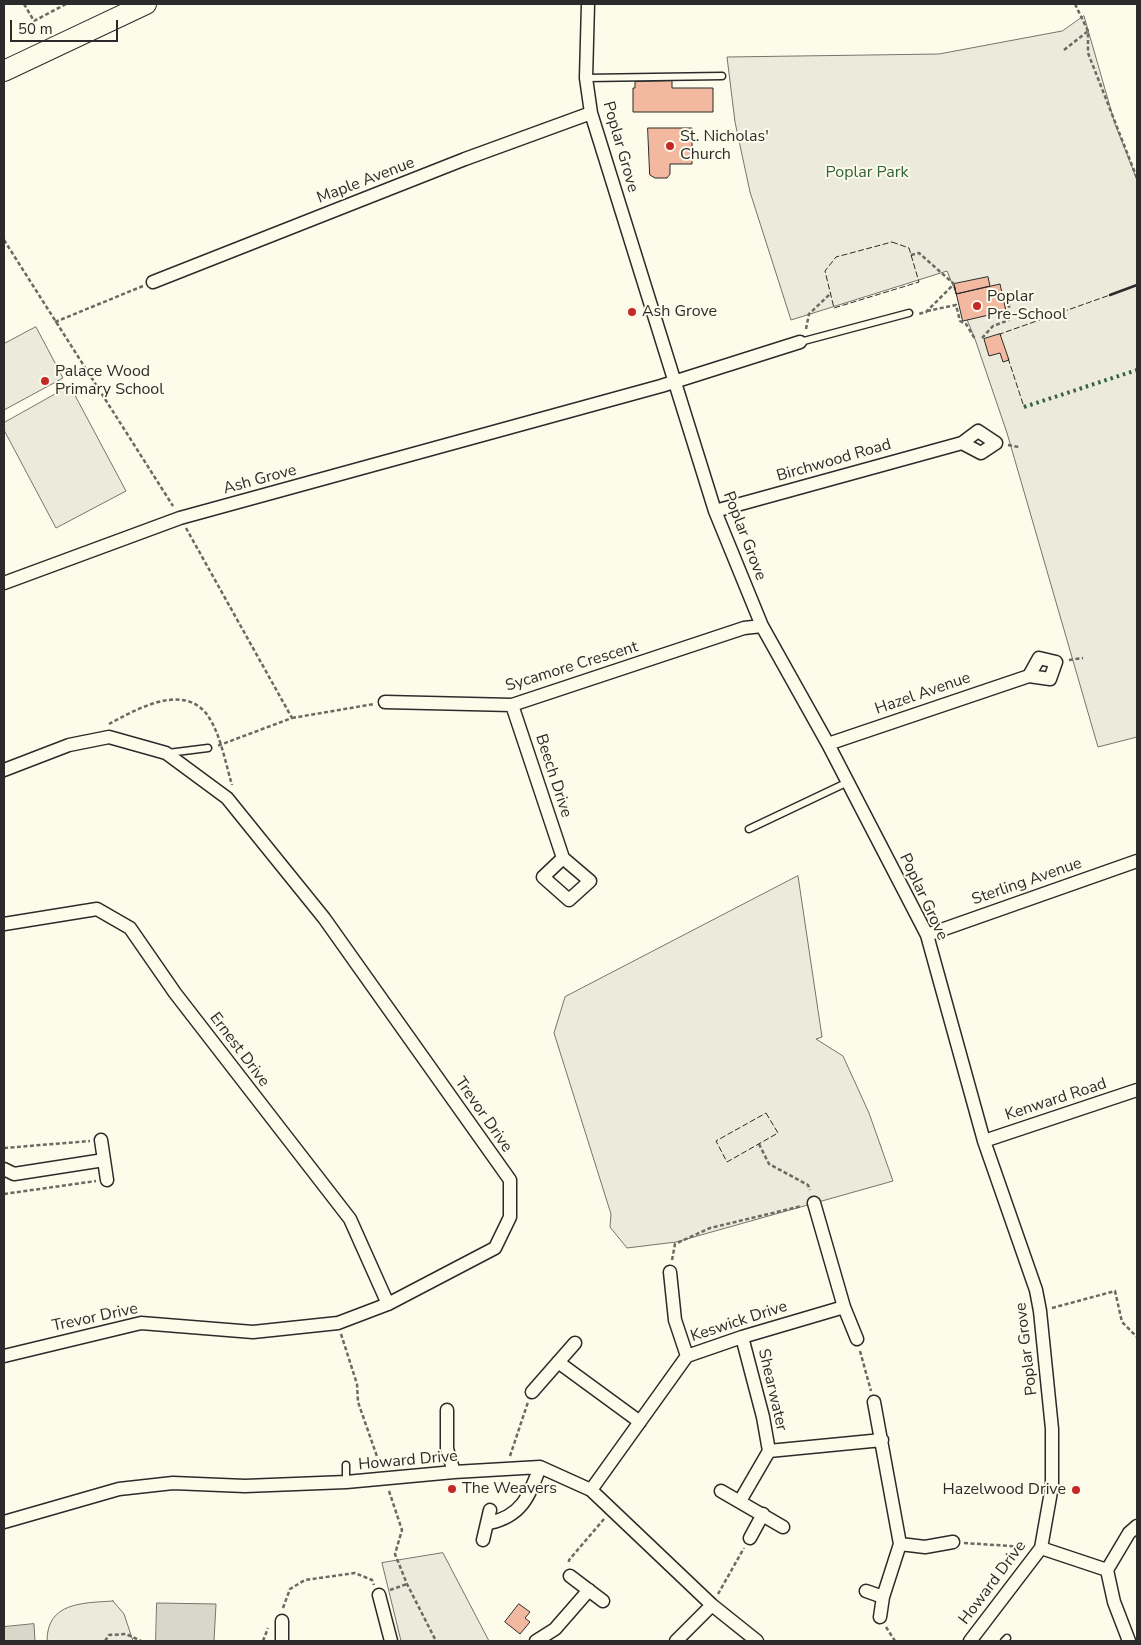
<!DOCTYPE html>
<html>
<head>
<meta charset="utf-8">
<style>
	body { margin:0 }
	#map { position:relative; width:1141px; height:1645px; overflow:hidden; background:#fdfbea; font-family:"Nunito Sans",sans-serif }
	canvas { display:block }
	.frame { position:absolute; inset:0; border:5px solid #2b2b2b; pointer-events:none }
	.scale { position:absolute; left:10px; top:20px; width:108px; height:22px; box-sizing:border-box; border:2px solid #2b2b2b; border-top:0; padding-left:6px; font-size:15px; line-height:18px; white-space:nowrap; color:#2b2b2b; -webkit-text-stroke:4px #fdfbea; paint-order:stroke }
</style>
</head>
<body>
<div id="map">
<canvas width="1141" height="1645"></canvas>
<div class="frame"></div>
<div class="scale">50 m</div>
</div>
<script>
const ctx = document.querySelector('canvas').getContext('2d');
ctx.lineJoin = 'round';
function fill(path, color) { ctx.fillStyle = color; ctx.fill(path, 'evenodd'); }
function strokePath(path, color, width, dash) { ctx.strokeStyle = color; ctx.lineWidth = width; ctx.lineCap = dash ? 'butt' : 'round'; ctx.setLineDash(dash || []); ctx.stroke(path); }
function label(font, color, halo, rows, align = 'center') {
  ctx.font = font + ' "Nunito Sans",sans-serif'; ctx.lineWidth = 4; ctx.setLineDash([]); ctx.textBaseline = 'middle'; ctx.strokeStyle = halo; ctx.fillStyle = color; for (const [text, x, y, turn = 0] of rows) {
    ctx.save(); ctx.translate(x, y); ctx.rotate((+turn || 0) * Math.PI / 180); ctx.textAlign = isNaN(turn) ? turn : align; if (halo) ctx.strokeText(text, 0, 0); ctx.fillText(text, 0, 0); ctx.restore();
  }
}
const green = new Path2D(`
	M1084 16 1115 124 1137 180V737L1098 747 1007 433 975 339 947 271 791 320 750 192 735 122 727 57 939 54 1062 31Z
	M36 327 63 378 4 410V344Z
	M70 386 126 491 56 528 4 430V423Z
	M798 876 822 1037 816 1039 843 1056 869 1113 893 1181 676 1242 627 1248 610 1227 611 1214 554 1033 565 997Z
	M443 1553 489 1641H401L382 1563Z
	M113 1601 124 1614 133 1641H47C47 1602 83 1603 113 1601Z`);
const water = new Path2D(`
	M157 1603 216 1604 214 1641H156Z
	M34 1624 35 1641H4V1627Z`);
const building = new Path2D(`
	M672 81V88H713V112H633V88H635V82Z
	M648 128H692V164H670V174L667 178H655L650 175Z
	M988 277 990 286 956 294 954 284Z
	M954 284 956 294 1000 284 1006 311 963 321Z
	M1000 334 1009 360 1003 362 1000 353 989 356 984 339Z
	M519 1604 530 1612 525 1618 530 1622 520 1634 505 1622Z`);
const path = new Path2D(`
	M24 4 34 21 66 4
	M1075 4 1088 31V53L1137 178
	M1064 50 1088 31
	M4 240 173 506
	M911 255 919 253 954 284 926 312 918 314
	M927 311 956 305 960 321 966 324 975 339
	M55 322 143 286
	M806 329 809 314 831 293
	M982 338 993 326 1009 320V292
	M1008 445 1019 447
	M186 528 292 718 217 746
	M1069 660 1083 658
	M292 718 374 704
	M109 724C135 710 180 684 205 712 220 730 225 762 232 785
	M759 1144 769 1164 808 1185 810 1190
	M4 1148 90 1141
	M4 1194 96 1181
	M672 1260 675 1244 710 1228 802 1206
	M1052 1308 1115 1291 1122 1322 1137 1337
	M341 1334 357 1384 358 1402 380 1465
	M860 1351 871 1391
	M510 1456 528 1402
	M389 1491 402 1530 395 1554 407 1584 436 1641
	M964 1543 1026 1547
	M569 1562V1560L604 1519
	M390 1590 407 1584
	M718 1594 744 1548
	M283 1608 290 1589 305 1580 355 1573 372 1580 374 1585
	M886 1627 895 1641
	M105 1641 109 1635 126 1634 141 1641
	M263 1641 268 1628`);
const service = new Path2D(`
	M586 78 722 76
	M800 342 909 313
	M168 753 208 748
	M749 829 848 782
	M346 1465V1482
	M1004 1641 1007 1638`);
const minor = new Path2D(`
	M588 4 586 78 591 113 715 511 762 626 828 744 927 935 984 1141 1036 1290 1040 1311 1052 1429V1486L1041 1548 970 1641
	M153 282 465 159 591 113
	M715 511 962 443 978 431 996 443 981 453 962 443
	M4 583 180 518 661 386 800 342
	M385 702 512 705 744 628 762 626
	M512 705 563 858 590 881 569 900 543 877 563 858
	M828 744 1029 676 1050 679 1056 662 1039 658 1029 676
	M4 770 69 745 109 737 166 753 227 798 324 918 510 1180V1217L495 1248 388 1304 338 1323 253 1332 141 1323 4 1356
	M4 924 97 909 130 928 175 993 350 1219 388 1304
	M927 935 1137 861
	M101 1140 107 1180
	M984 1141 1137 1090
	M4 1169 14 1174 104 1160
	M814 1203 844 1307 857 1339
	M670 1272 675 1320 687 1356
	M558 1362 640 1422
	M532 1392 575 1343
	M874 1402 900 1544 883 1597 880 1617
	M447 1410V1449L454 1472
	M769 1451 882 1440
	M591 1490 687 1356 742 1337 844 1307
	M721 1491 783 1527
	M740 1501 769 1451 763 1417 742 1337
	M4 1522 119 1489 173 1483 245 1486 346 1482 454 1472 540 1467 591 1490 712 1605 757 1641
	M489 1523C522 1516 529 1496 540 1467
	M750 1538 763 1514
	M483 1540 490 1510
	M900 1544 925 1547 953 1542
	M1041 1548 1107 1570 1114 1602 1129 1641
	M1107 1570 1129 1533 1137 1526
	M570 1576 603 1601
	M866 1591 883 1597
	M379 1595 391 1641
	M282 1641V1621
	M536 1641 555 1629 589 1590
	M676 1641 712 1605`);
const primary = new Path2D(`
	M4 71 146 4`);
const hedge = new Path2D(`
	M1024 407 1137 370`);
const fence = new Path2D(`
	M892 242 909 248 919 282 834 308 825 271 836 257Z
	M1001 336 1000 334 1110 295
	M1008 358 1024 407
	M766 1113 778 1133 727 1162 716 1141Z`);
const wall = new Path2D(`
	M1110 295 1137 285`);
const markers = [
	[670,146,5,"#c62828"],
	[977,306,5,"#c62828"],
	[632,312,5,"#c62828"],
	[45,381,5,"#c62828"],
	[452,1489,5,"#c62828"],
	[1076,1490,5,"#c62828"]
];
const poiNames = [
	["St. Nicholas'",680,137],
	["Church",680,155],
	["Poplar",987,297],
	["Pre-School",987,315],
	["Ash Grove",642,312],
	["Palace Wood",55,372],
	["Primary School",55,390],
	["The Weavers",462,1489],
	["Hazelwood Drive",1066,1490,"right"]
];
const streetNames = [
	["Poplar Grove",620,147,74],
	["Maple Avenue",366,181,-21],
	["Birchwood Road",834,461,-16],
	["Ash Grove",260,480,-15],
	["Poplar Grove",744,536,69],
	["Sycamore Crescent",572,667,-17],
	["Hazel Avenue",923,694,-19],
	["Beech Drive",553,776,72],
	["Sterling Avenue",1027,882,-19],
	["Poplar Grove",923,897,65],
	["Ernest Drive",239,1050,53],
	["Kenward Road",1056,1100,-18],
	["Trevor Drive",483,1115,55],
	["Trevor Drive",95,1318,-12],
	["Keswick Drive",739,1322,-18],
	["Poplar Grove",1027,1349,-97],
	["Shearwater",772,1390,77],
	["Howard Drive",408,1461,-5],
	["Howard Drive",993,1583,-53]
];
const parkNames = [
	["Poplar Park",867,173]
];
fill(green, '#ecebdb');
strokePath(green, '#74746e', 1);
fill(water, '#d8d7c9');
strokePath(water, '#74746e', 1);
fill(building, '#f2b8a0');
strokePath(building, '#2b2b2b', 1);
strokePath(service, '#2b2b2b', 9);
strokePath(minor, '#2b2b2b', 15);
strokePath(primary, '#2b2b2b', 22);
strokePath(path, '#6a6964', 2.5, [4, 2.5]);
strokePath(service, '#fdfbea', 6);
strokePath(minor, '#fdfbea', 12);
strokePath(primary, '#fdfbea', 20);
strokePath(hedge, '#34623c', 4, [2.5, 4]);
strokePath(fence, '#2b2b2b', 1, [6, 2.5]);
strokePath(wall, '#2b2b2b', 2.5);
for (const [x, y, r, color] of markers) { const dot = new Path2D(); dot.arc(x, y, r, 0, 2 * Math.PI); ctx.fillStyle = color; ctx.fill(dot); strokePath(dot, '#fdfbea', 2); }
label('16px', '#2b2b2b', '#fdfbea', poiNames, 'left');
label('16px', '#2b2b2b', '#fdfbea', streetNames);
label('16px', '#34623c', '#fdfbea', parkNames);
</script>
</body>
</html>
